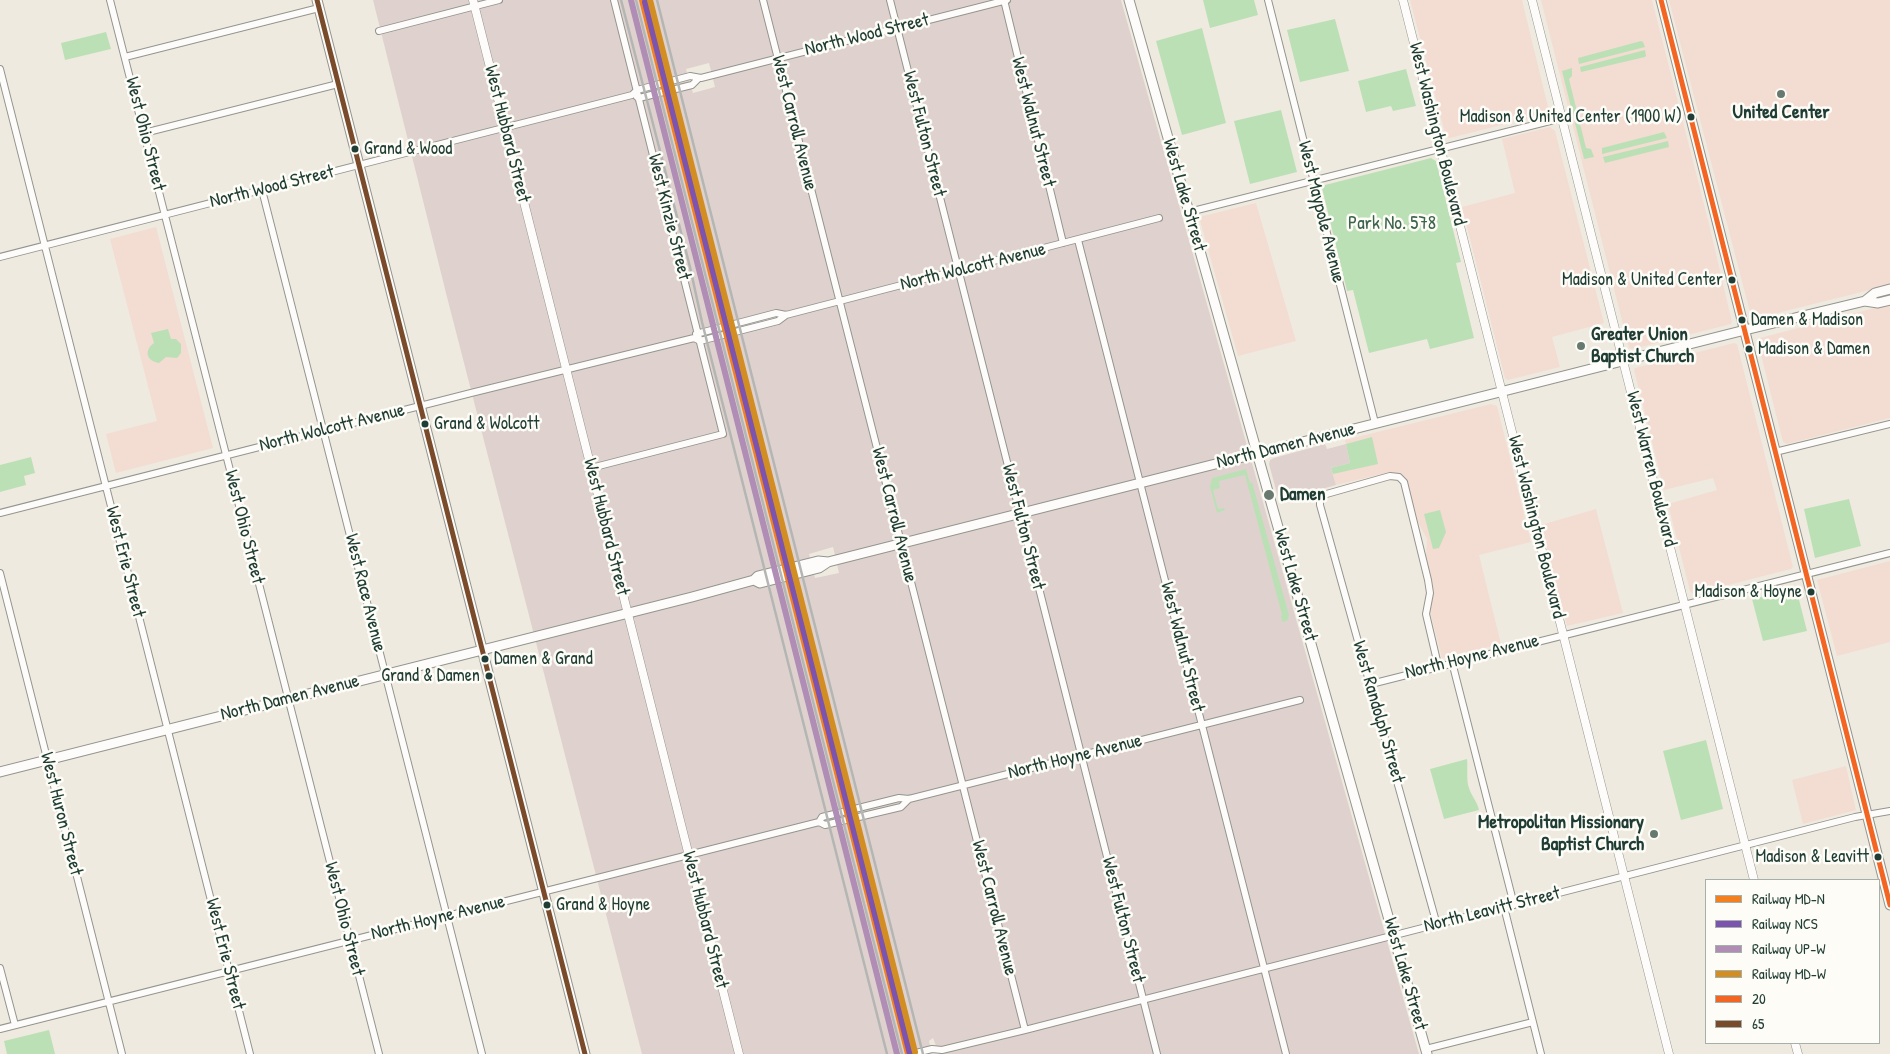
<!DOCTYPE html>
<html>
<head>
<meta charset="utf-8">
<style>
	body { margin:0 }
	#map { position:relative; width:1890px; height:1054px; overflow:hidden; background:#efeadf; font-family:"Patrick Hand",sans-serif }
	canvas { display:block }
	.legend { position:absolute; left:1705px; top:879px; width:175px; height:165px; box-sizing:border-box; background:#fdfcf7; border:1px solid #a4b0a9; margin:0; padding:6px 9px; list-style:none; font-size:15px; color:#1f3d34 }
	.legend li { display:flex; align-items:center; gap:10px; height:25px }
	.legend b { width:25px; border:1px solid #a4b0a9 }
</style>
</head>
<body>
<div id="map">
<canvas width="1890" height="1054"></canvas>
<ul class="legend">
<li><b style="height:6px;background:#f47f1e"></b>Railway MD-N</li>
<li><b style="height:6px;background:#7c53af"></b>Railway NCS</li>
<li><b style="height:6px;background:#b08db5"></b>Railway UP-W</li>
<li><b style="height:6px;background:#d28e22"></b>Railway MD-W</li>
<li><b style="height:6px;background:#f26522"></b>20</li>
<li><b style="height:6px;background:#7a4b2a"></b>65</li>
</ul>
</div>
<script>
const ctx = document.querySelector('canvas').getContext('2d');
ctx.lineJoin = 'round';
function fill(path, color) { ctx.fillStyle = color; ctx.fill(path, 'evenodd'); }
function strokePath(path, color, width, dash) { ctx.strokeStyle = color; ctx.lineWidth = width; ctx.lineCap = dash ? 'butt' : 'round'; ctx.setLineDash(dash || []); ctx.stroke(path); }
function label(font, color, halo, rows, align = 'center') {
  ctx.font = font + ' "Patrick Hand",sans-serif'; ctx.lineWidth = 5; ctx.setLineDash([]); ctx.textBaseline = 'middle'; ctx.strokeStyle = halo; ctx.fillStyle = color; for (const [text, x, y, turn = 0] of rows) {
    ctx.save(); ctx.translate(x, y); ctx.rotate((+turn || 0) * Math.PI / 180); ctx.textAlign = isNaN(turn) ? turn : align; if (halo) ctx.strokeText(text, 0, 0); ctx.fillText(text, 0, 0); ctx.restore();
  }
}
const built = new Path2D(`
	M1410 0H1522L1549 111 1545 114 1450 138 1446 137Z
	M1541 0H1652L1709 224 1732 322 1731 324 1633 349 1629 348Z
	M1669 0H1890V285L1757 318 1751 316Z
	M1550 127 1555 131 1604 323 1552 337 1560 367 1508 380 1505 378 1462 207 1515 193 1502 139Z
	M1256 203 1296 341 1238 356 1199 217Z
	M156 227 213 448 116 473 106 434 157 421 110 239Z
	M1890 304V418L1787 444 1783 442 1758 343 1760 338Z
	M1734 343 1737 344 1793 567 1791 569 1693 594 1690 591 1668 504 1717 490 1713 478 1664 490 1634 370 1635 368Z
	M1491 404 1497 406 1531 542 1479 555 1501 644 1442 658 1430 612 1432 590 1426 556 1427 539 1418 522 1406 479 1402 475 1390 472 1336 485 1331 468 1350 463 1345 440Z
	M1596 509 1623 613 1567 626 1541 525Z
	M1890 561V642L1837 656 1817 580Z
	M1846 766 1856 810 1803 824 1792 780Z`);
const industrial = new Path2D(`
	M373 0H1121L1419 1054H939L933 1038 929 1041 932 1054H642L447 297ZM709 63 715 87 693 93 686 69ZM833 547 839 573 815 578 809 554Z
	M1325 444 1327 449 1346 444 1350 463 1331 468 1336 485 1279 501 1269 464 1270 460 1274 458Z`);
const green = new Path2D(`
	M1203 0H1254L1258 15 1210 28Z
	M1335 19 1349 71 1300 82 1287 30Z
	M1202 28 1226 123 1182 135 1156 41Z
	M106 32 111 49 65 60 61 43Z
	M1641 41 1643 42 1645 47 1579 64 1578 58Z
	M1645 50 1646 56 1645 57 1581 72 1580 67Z
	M1572 68V76L1569 79 1586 148 1591 149 1594 157 1584 159 1562 71Z
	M1406 69 1416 106 1393 111 1391 106 1366 112 1358 81Z
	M1281 110 1297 172 1250 184 1234 121Z
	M1664 132 1667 138 1602 154V148Z
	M1668 141 1669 147 1605 163 1603 157Z
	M1431 158 1436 161 1461 262 1456 263 1474 338 1430 349 1427 339 1369 353 1353 290 1347 291 1322 188 1325 185Z
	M168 329 171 339H176L181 344V353L177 358 166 357 159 363C146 361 144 350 154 343L151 333Z
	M1372 437 1378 464 1333 474 1331 468 1350 463 1346 444Z
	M31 457 35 473 24 476 26 485 0 492V465Z
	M1246 469 1250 483 1252 482 1289 615 1287 621 1282 622 1281 616 1282 615 1245 475 1219 481 1220 488 1213 490 1218 509 1224 508 1225 510 1217 513 1210 487 1212 478Z
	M1849 499 1861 546 1815 558 1804 509Z
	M1440 510 1446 532 1439 548 1433 549 1424 514Z
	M1796 588 1807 631 1763 641 1752 599Z
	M1706 740 1723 809 1681 820 1663 751Z
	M1467 759C1468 768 1466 781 1469 788 1472 797 1477 801 1479 810L1444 819 1430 769Z
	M49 1030 55 1054H7L4 1041Z`);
const minor = new Path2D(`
	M110 0 379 1054
	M763 0 1025 1030
	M890 0 1157 1054
	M1004 0 1063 243
	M1268 0 1375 423
	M379 31 499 0
	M125 57 319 8
	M0 69 250 1054
	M637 97 639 98 692 85 699 78
	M144 133 338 84
	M262 190 482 1054
	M1189 212 1562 118
	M1078 240 1286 1054
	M0 257 632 95 637 90 690 76 701 78 1007 0
	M696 334 776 313 786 315 1159 218
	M1775 452 1890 424
	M591 468 723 434 614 0
	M0 513 471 393 694 338 700 341 778 321 786 315
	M0 573 122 1054
	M1452 662 1514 905
	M1371 684 1890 553
	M819 822 822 817 899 798 909 799 1300 700
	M1504 907 1541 1054
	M1437 925 1320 505V499L1323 495 1390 476 1399 477 1404 482 1428 580 1430 593 1426 614 1438 665
	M0 968 15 1025
	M0 1029 819 822 825 825 901 807 909 799
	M1426 1049 1533 1022
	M912 1054 932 1049 942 1050 1025 1030 1855 817 1890 811`);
const tertiary = new Path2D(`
	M473 0 739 1054
	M1403 0 1669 1054
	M1532 0 1754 880
	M1795 1043 1798 1054`);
const secondary = new Path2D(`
	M317 0 585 1054
	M1129 0 1427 1054
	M1661 0 1890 905
	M1865 301 1875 293 1890 289
	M754 580 760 583 819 568 828 562
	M0 772 692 597 754 580 758 576 818 561 828 562 1745 330 1865 301 1878 303 1890 300`);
const rail = new Path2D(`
	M621 0 690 267 702 322 887 1054
	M636 0 902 1054
	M657 0 923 1054`);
const bus1 = new Path2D(`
	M1661 0 1890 905`);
const bus2 = new Path2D(`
	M317 0 585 1054`);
const rail1 = new Path2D(`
	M642 0 908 1054`);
const rail2 = new Path2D(`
	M645 2 910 1054`);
const rail3 = new Path2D(`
	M631 0 897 1054`);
const rail4 = new Path2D(`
	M650 0 915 1052`);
const markers = [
	[1781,94,5,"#687a70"],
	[1691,117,4.5,"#1f3d34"],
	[355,149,4.5,"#1f3d34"],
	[1732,280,4.5,"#1f3d34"],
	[1742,320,4.5,"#1f3d34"],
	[1581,346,5,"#687a70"],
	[1749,349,4.5,"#1f3d34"],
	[425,424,4.5,"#1f3d34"],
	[1269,495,6,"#687a70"],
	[1811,592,4.5,"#1f3d34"],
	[485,659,4.5,"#1f3d34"],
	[489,676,4.5,"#1f3d34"],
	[1654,834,5,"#687a70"],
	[1878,857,4.5,"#1f3d34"],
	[547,905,4.5,"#1f3d34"]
];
const busNames = [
	["Madison & United Center (1900 W)",1682,117,"right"],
	["Grand & Wood",364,149],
	["Madison & United Center",1723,280,"right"],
	["Damen & Madison",1751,320],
	["Madison & Damen",1758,349],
	["Grand & Wolcott",434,424],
	["Madison & Hoyne",1802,592,"right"],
	["Damen & Grand",494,659],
	["Grand & Damen",480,676,"right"],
	["Madison & Leavitt",1869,857,"right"],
	["Grand & Hoyne",556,905]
];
const streetNames = [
	["North Wood Street",867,35,-14],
	["West Walnut Street",1033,122,76],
	["West Carroll Avenue",794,123,76],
	["West Ohio Street",145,134,76],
	["West Hubbard Street",507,134,76],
	["West Fulton Street",924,134,76],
	["West Washington Boulevard",1437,134,76],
	["North Wood Street",272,187,-14],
	["West Lake Street",1184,195,74],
	["West Maypole Avenue",1321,212,76],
	["West Kinzie Street",669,217,76],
	["North Wolcott Avenue",973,267,-14],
	["North Wolcott Avenue",332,428,-14],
	["North Damen Avenue",1286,446,-14],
	["West Warren Boulevard",1651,469,76],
	["West Carroll Avenue",894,515,76],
	["West Ohio Street",244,527,76],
	["West Hubbard Street",606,527,76],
	["West Fulton Street",1023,527,76],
	["West Washington Boulevard",1536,527,76],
	["West Erie Street",125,562,76],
	["West Lake Street",1295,585,74],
	["West Race Avenue",365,593,76],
	["West Walnut Street",1182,647,76],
	["North Hoyne Avenue",1472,657,-14],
	["North Damen Avenue",290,698,-14],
	["West Randolph Street",1378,712,74],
	["North Hoyne Avenue",1075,757,-14],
	["West Huron Street",61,814,76],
	["West Carroll Avenue",994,908,76],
	["North Leavitt Street",1492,910,-14],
	["North Hoyne Avenue",438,918,-14],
	["West Ohio Street",344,919,76],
	["West Hubbard Street",705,920,76],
	["West Fulton Street",1123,920,76],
	["West Erie Street",225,954,76],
	["West Lake Street",1405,974,74]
];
const poiNames = [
	["United Center",1781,113,"center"],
	["Greater Union",1591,335],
	["Baptist Church",1591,357],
	["Damen",1280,495],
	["Metropolitan Missionary",1644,823,"right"],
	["Baptist Church",1644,845,"right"]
];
const parkNames = [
	["Park No. 578",1392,224]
];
fill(built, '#f3dcd2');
fill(industrial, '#dfd2ce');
fill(green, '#bce0b5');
strokePath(minor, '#93958e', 8);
strokePath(tertiary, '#93958e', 9);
strokePath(secondary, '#93958e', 11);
strokePath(minor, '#fdfcfa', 6);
strokePath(tertiary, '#fdfcfa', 8);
strokePath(secondary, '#fdfcfa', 9);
strokePath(rail, '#b4b6b4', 2.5);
strokePath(bus1, '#f26522', 5);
strokePath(bus2, '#7a4b2a', 5);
strokePath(rail1, '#f47f1e', 6);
strokePath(rail2, '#7c53af', 6);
strokePath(rail3, '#b08db5', 6);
strokePath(rail4, '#d28e22', 6);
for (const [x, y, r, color] of markers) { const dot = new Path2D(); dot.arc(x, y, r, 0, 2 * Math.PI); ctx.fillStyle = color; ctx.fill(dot); strokePath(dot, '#fdfcf7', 2); }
label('18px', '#1f3d34', '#fdfcf7', busNames, 'left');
label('19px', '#1f3d34', '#fdfcf7', streetNames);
label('bold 19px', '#1f3d34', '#fdfcf7', poiNames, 'left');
label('19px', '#3c644c', '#fdfcf7', parkNames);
</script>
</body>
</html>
